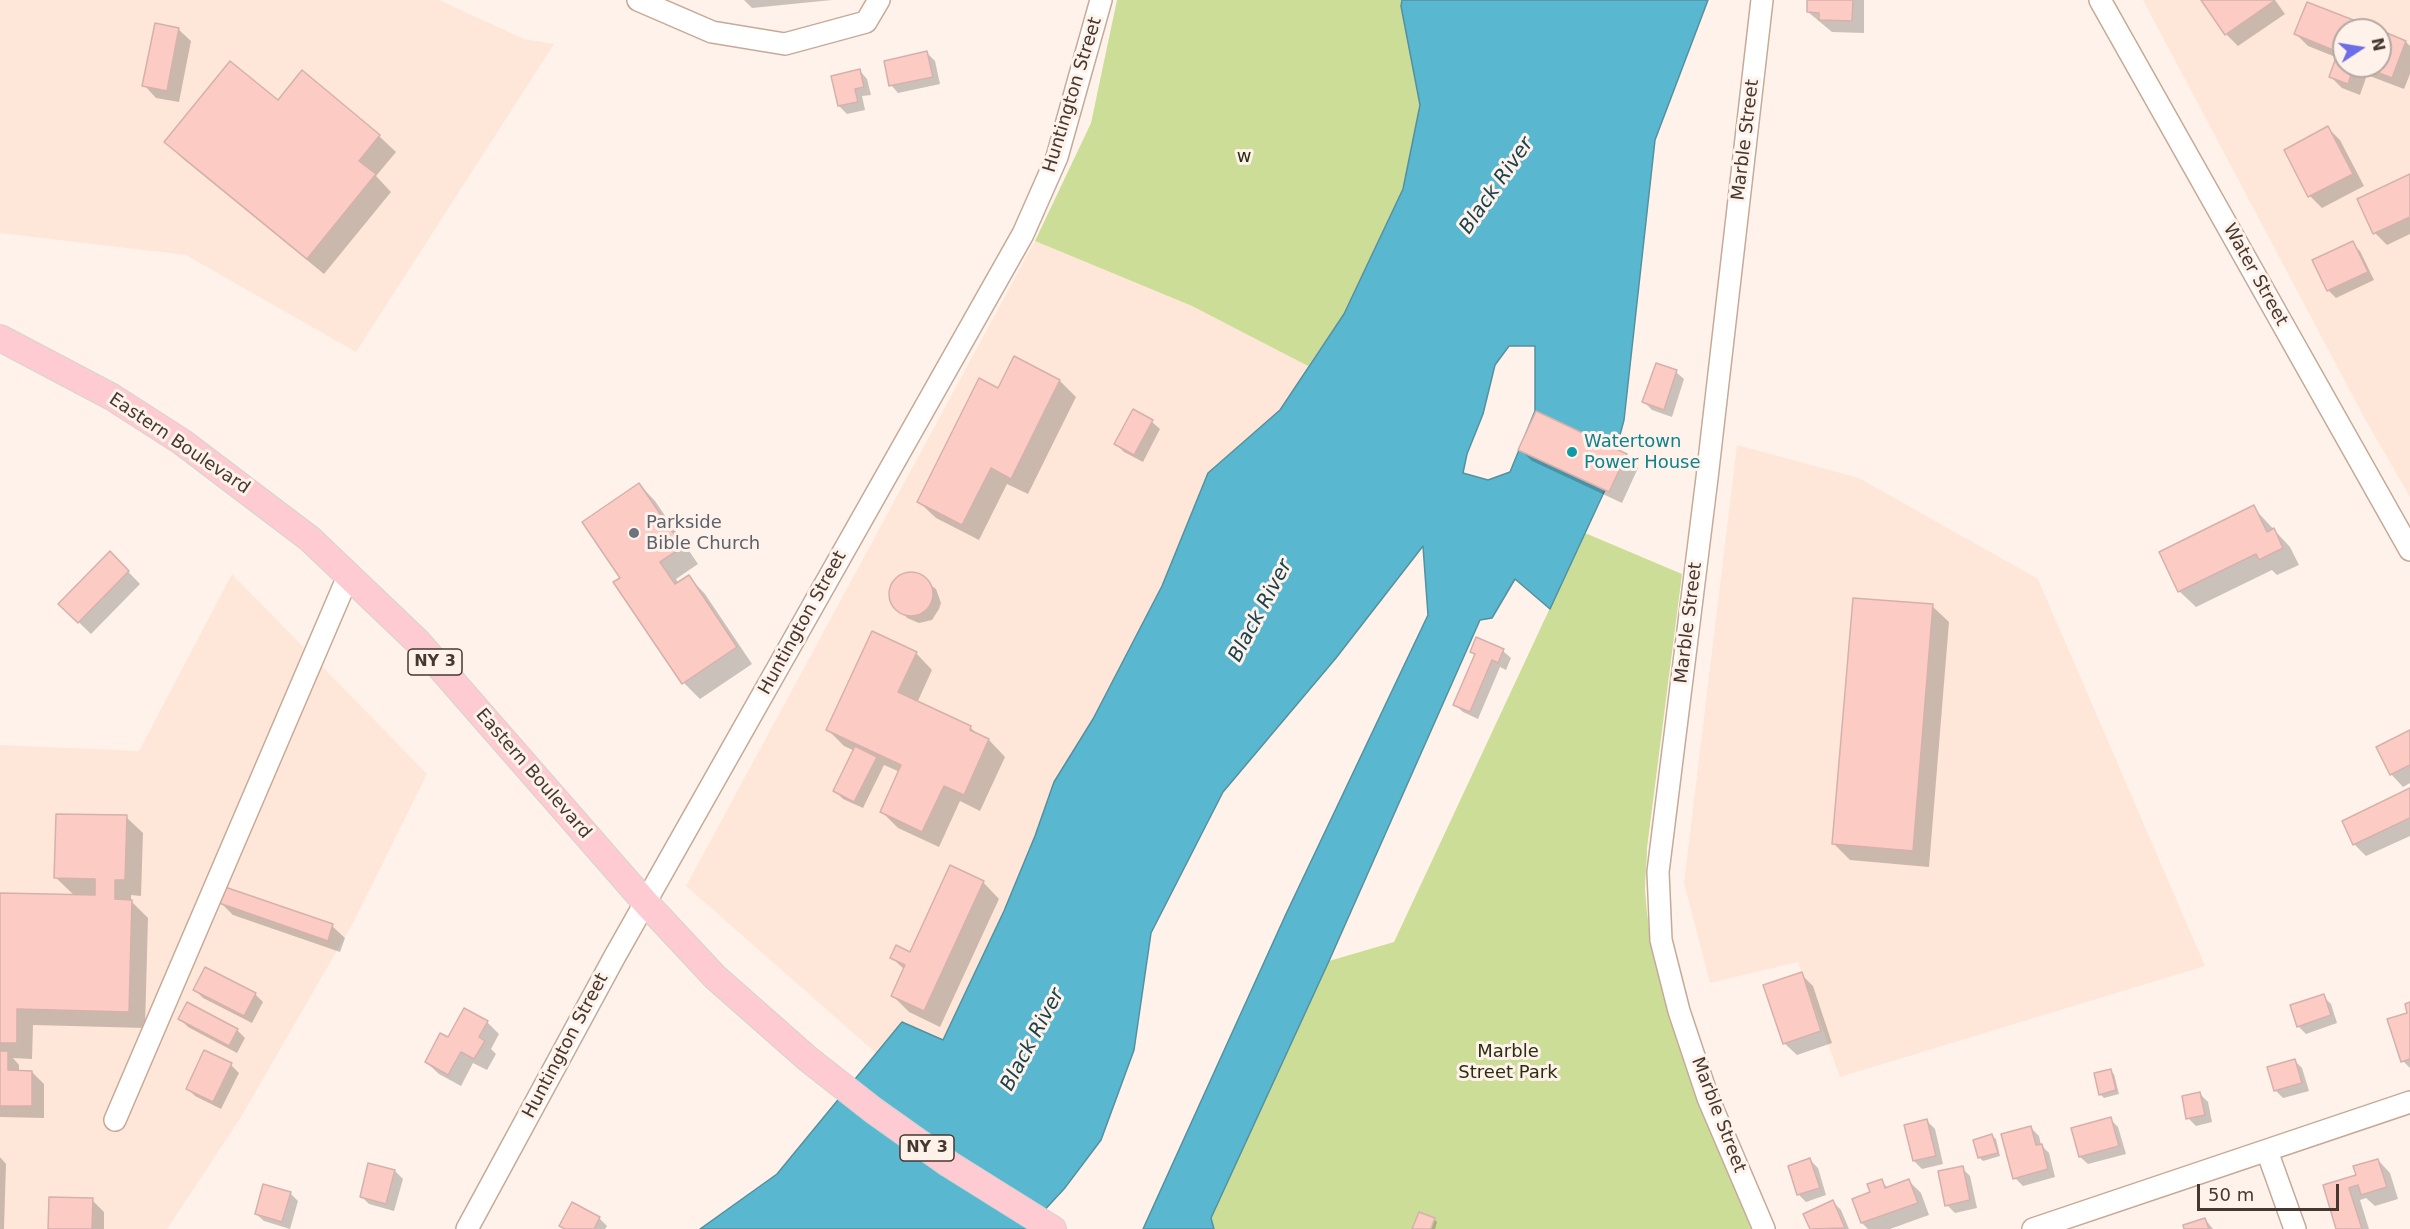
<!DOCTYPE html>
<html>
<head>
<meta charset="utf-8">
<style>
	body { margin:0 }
	#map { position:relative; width:2410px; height:1229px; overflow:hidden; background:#fef2ea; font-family:"DejaVu Sans",sans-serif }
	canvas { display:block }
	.north { position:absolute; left:2332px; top:18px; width:60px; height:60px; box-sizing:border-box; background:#fef2ea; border:2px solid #b4a8a0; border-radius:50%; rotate:78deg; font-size:16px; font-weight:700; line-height:24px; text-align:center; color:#443831 }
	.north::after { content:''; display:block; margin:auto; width:21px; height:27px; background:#6e6de8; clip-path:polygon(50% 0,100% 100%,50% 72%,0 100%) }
	.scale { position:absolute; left:2197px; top:1184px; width:142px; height:27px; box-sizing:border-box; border:3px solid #443831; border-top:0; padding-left:8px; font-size:18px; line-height:21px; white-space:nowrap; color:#443831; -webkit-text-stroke:4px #fef2ea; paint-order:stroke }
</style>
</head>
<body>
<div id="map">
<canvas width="2410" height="1229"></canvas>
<div class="north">N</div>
<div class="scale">50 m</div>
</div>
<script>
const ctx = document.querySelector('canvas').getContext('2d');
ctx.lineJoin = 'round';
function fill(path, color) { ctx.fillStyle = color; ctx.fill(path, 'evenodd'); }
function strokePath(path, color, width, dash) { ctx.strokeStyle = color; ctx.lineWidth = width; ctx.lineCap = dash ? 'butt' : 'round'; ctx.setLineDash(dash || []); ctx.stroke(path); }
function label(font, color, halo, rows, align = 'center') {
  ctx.font = font + ' "DejaVu Sans",sans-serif'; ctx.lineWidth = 6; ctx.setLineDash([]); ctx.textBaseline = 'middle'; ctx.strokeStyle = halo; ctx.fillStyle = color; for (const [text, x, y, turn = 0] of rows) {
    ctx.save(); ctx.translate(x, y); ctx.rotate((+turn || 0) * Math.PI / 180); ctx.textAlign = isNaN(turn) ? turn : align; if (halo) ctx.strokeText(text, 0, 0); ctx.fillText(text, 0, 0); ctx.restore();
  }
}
const built = new Path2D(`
	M0 0H439L524 39 554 44 356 352 186 255 0 233Z
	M2143 0H2410V497L2365 419ZM2344 30H2380V66H2344Z
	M1035 241 1192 306 1308 366 1280 410 1208 473 1162 586 1093 719 943 1040 902 1022 876 1053 686 886Z
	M1737 445 1859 478 2038 579 2205 966 1840 1077 1798 962 1710 983 1684 883Z
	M232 574 427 774 354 921 241 1117 167 1229H0V745L139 751Z`);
const green = new Path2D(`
	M1117 0H1402L1401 6 1420 105 1403 189 1344 314 1308 366 1192 306 1035 241 1091 123Z
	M1585 533 1682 574 1647 848C1647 862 1645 876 1645 890 1652 1006 1709 1121 1751 1229H1214L1211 1218 1329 961 1394 942Z`);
const water = new Path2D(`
	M1402 0H1708L1655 140 1624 420 1605 490 1550 609 1515 579 1492 618 1480 620 1329 961 1211 1218 1214 1229H1143L1286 914 1428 615 1423 546 1336 658 1223 792 1151 933 1134 1050 1101 1140 1064 1189 1027 1229H700L777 1174 902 1022 943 1040 1004 911 1035 836 1054 782 1093 719 1162 586 1208 473 1280 410 1344 314 1403 189 1420 105 1401 6ZM1509 346H1535V411L1510 472 1488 480 1463 473 1467 454 1483 414 1495 365Z`);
const shadow = new Path2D(`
	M744 0H832L752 8Z
	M1809 0H1864V33L1832 32 1808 12Z
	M2203 0H2275L2285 14 2238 46 2226 34Z
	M2308 4 2375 30H2344V66H2380V32L2406 42 2410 46V74L2404 89 2367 75 2360 95 2342 88 2330 76 2338 58 2308 46 2296 34Z
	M178 29 191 41 179 102 156 98 144 85Z
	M927 53 935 61 940 84 898 93 891 85Z
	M860 71 867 79 871 95 862 96 865 110 847 114 839 106Z
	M302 72 379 136 396 152 376 176 391 192 324 274 182 158 166 142 278 102Z
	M2328 128 2340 140 2364 186 2322 208 2310 196Z
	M2410 175V234L2387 245 2375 233 2359 200Z
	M2352 243 2360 251 2374 280 2336 298 2328 290Z
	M1676 372 1684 379 1672 417 1652 410 1644 402Z
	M1060 381 1076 397 1028 494 1007 484 979 540 936 518 919 502 999 390Z
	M1134 411 1152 422 1160 429 1143 462 1124 452 1116 444Z
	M1520 449 1626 455 1638 468 1622 503 1532 461Z
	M639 484 655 501 698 564 676 579 679 584 689 577 705 594 752 664 700 699 684 683 615 582 622 578Z
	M2253 507 2290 547 2299 565 2277 575 2272 570 2196 607 2179 591Z
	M110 553 140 584 91 634 60 604Z
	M915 574 936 589 941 603 939 609 932 620 919 623 907 618 892 599V587L901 576Z
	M1932 606 1949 622 1929 867 1850 860 1834 844Z
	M1503 651 1511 658 1506 670 1500 667 1478 719 1463 712 1455 705 1476 656 1472 652Z
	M916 653 932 670 917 703 970 727 978 735 989 740 1005 757 980 811 960 801 939 847 898 828 882 812 900 772 884 765 863 808 843 799 835 791 855 751 844 746 828 730Z
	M2410 732V783L2403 787 2391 774Z
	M2410 790V836L2366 856 2354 844Z
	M126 817 143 833 141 896 131 895V901L148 918 145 1028 33 1025 32 1059 13 1058 19 1065V1072H32L44 1084V1118L0 1117V894L75 896 55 877Z
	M983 882 999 899 940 1027 909 1012 893 996 905 970 892 958 910 954Z
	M221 903 332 926 345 938 340 952 233 915Z
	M1801 974 1813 986 1832 1043 1797 1055 1784 1043Z
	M195 990 255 994 263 1002 252 1023 203 998Z
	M2323 996 2331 1004 2337 1023 2306 1034 2298 1026Z
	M2410 1004V1068L2403 1061Z
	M180 1019 237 1030 245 1038 237 1053 188 1027Z
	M487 1022 499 1034 491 1049 496 1054 487 1070 473 1063 461 1086 439 1074 426 1062 448 1039Z
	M2294 1060 2302 1068 2309 1091 2283 1098 2275 1090Z
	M231 1065 239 1073 221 1109 195 1096 187 1088Z
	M2110 1071 2114 1074 2119 1094 2104 1098 2100 1094Z
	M2200 1094 2208 1102 2212 1122 2196 1126 2188 1118Z
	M2110 1119 2118 1127 2126 1154 2088 1164 2080 1157Z
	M1927 1121 1935 1129 1943 1164 1922 1169 1914 1161Z
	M2031 1128 2039 1136 2041 1145 2049 1153 2055 1177 2023 1186 2015 1178Z
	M1992 1136 1996 1139 2000 1156 1983 1161 1980 1158Z
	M0 1157 6 1164 4 1229H0Z
	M1810 1160 1818 1168 1826 1195 1806 1202 1798 1194Z
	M2378 1160 2390 1173 2398 1199 2375 1206 2366 1198 2360 1200 2369 1229H2338L2324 1186 2358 1176Z
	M1962 1168 1970 1176 1977 1208 1955 1213 1947 1205Z
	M395 1171 403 1179 394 1211 369 1204 361 1196Z
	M1881 1181 1889 1189 1909 1181 1921 1193 1929 1215 1890 1229H1868L1862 1223 1872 1193Z
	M290 1193 298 1201 290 1229 264 1221 256 1214Z
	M92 1200 104 1212V1229H50Z
	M1833 1202 1841 1210 1849 1229H1811L1805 1215Z
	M599 1218 607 1226 605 1229H564L561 1226Z
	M1434 1219 1437 1222 1435 1229H1414Z
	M2205 1219 2213 1229H2186Z`);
const building = new Path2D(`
	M1807 0H1853L1852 21 1819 20V13L1807 12Z
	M2201 0H2273L2274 1 2225 35Z
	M2307 2 2379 30H2344V66H2354L2348 84 2329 77 2338 52 2294 34Z
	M155 23 179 28 167 91 142 86Z
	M2380 30 2406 41 2392 78 2361 66H2380Z
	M927 51 933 77 889 86 884 61Z
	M230 61 278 100 302 70 380 135 359 161 376 174 307 259 164 142Z
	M860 69 864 87 855 89 858 102 838 106 831 76Z
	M2328 126 2353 174 2308 197 2284 150Z
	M2410 174V217L2373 234 2357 199Z
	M2353 241 2368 272 2327 291 2312 260Z
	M1014 356 1060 380 1011 479 991 468 962 525 917 502 979 378 998 388Z
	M1656 363 1677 370 1664 410 1642 402Z
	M1133 409 1153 420 1134 455 1114 444Z
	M1536 411 1627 454 1609 492 1518 450Z
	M639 483 683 547 660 562 675 584 689 575 737 647 682 684 613 582 620 578 582 522Z
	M2254 505 2267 532 2274 528 2283 548 2259 560 2256 554 2178 592 2159 552Z
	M110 551 129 571 78 623 58 604Z
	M889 594a22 22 0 1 1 44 0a22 22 0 1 1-44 0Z
	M1853 598 1933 604 1913 851 1832 844Z
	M872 631 917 652 898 692 971 726 970 730 989 739 964 795 944 786 922 832 880 812 901 765 826 730Z
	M1476 637 1504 649 1498 663 1492 660 1470 712 1453 705 1475 654 1470 652Z
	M2410 730V765L2390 775 2376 747Z
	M855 746 877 757 854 802 833 791Z
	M2410 788V818L2353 845 2342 821Z
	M56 814 127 815 125 880H115V899L132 900 129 1012 17 1009V1043H0V893L95 895V879L54 878Z
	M950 865 984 881 924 1011 891 996 905 965 890 958 896 945 910 952Z
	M225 887 333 924 328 941 219 903Z
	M205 967 256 993 244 1016 193 990Z
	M1802 972 1821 1031 1783 1044 1763 985Z
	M2324 994 2331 1015 2297 1027 2290 1005Z
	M187 1002 238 1029 229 1046 178 1019Z
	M2410 1002V1059L2401 1062 2387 1019 2407 1013 2405 1004Z
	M464 1008 488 1021 479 1037 485 1041 474 1059 461 1052 448 1075 425 1062 440 1033 448 1037Z
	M204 1050 232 1063 213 1102 186 1089Z
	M0 1051H8V1070L32 1071V1106H0Z
	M2295 1059 2302 1083 2274 1091 2267 1067Z
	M2111 1069 2116 1090 2099 1095 2094 1073Z
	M2200 1092 2205 1115 2186 1119 2182 1096Z
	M2111 1117 2119 1146 2079 1157 2071 1128Z
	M1927 1119 1936 1156 1913 1161 1904 1125Z
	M2031 1126 2036 1145 2042 1144 2048 1169 2013 1179 2001 1134Z
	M1992 1134 1998 1153 1978 1158 1973 1140Z
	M1810 1158 1820 1188 1797 1195 1788 1166Z
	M2378 1159 2387 1187 2361 1195 2358 1185 2349 1188 2362 1229H2336L2323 1185 2356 1175 2353 1166Z
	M368 1163 395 1170 386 1204 360 1197Z
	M1963 1166 1970 1200 1945 1206 1938 1171Z
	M1882 1179 1885 1188 1909 1179 1918 1203 1861 1223 1852 1199 1870 1192 1867 1184Z
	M263 1184 291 1192 282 1222 255 1214Z
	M49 1197 93 1198 92 1229H48Z
	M1833 1200 1845 1228 1810 1229 1803 1214Z
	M572 1202 600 1217 594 1229H565L559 1226Z
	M1419 1212 1435 1218 1431 1229H1412Z
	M2205 1218 2209 1229H2184L2183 1225Z`);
const minor = new Path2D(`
	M638 0 712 32 785 44 866 22 879 0
	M1762 0 1707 478 1658 872 1661 940 1679 1011 1708 1098 1764 1229
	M2100 0 2410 550
	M115 1120 349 574
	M2267 1151 2295 1229
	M467 1229 615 956 1023 234 1057 157 1101 0
	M2033 1229 2410 1102`);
const major = new Path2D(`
	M0 338 112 397 182 442 310 539 418 642 645 902 715 977 808 1059 873 1110 949 1164 1053 1229`);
const markers = [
	[1572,452,6,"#0f9aa8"],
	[634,533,6,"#6b7280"]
];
const shields = [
	[435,662,54],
	[927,1148,54]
];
const shieldNames = [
	["NY 3",435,662],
	["NY 3",927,1148]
];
const streetNames = [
	["Huntington Street",1073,95,-73],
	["Marble Street",1746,140,-83],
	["Water Street",2255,275,61],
	["Eastern Boulevard",179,444,34],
	["Huntington Street",803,623,-61],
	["Marble Street",1689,623,-83],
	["Eastern Boulevard",533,774,49],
	["Huntington Street",566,1046,-62],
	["Marble Street",1718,1115,69]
];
const parkNames = [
	["w",1244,157],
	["Marble",1508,1052],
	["Street Park",1508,1073]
];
const cultureNames = [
	["Watertown",1584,442],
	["Power House",1584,463]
];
const worshipNames = [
	["Parkside",646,523],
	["Bible Church",646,544]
];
const waterNames = [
	["Black River",1497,186,-55],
	["Black River",1261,611,-62],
	["Black River",1033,1040,-62]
];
fill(built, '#fee7d8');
fill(green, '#ccdd98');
fill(water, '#5ab7d0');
strokePath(water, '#5391a0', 1.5);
fill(shadow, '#0003');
fill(building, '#fccbc4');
strokePath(building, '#d5b1ac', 1.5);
strokePath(minor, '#c6aa97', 24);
strokePath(major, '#d6d3d2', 28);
strokePath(minor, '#fff', 21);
strokePath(major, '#fdcbd1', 26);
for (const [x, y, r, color] of markers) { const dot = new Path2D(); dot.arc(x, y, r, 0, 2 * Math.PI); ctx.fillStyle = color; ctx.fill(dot); strokePath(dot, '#fef2ea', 2); }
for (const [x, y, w] of shields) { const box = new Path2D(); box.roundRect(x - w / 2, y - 13, w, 26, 4.5); ctx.fillStyle = '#fef2ea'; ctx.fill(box); strokePath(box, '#443831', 1.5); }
label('bold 16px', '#443831', null, shieldNames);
label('18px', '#443831', '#fef2ea', streetNames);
label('18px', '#292f10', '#fef2ea', parkNames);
label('18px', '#0d838f', '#fef2ea', cultureNames, 'left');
label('18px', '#5b616d', '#fef2ea', worshipNames, 'left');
label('italic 20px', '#18424d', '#fef2ea', waterNames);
</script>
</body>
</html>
